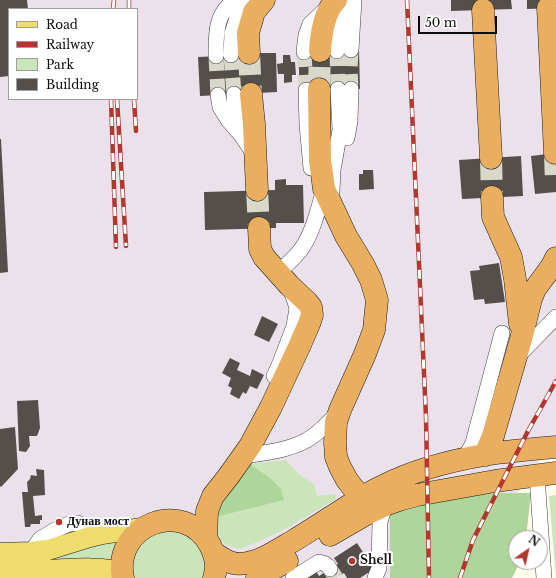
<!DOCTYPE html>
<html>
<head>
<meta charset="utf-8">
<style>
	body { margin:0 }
	#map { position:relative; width:556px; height:578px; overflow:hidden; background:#fefced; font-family:"Libre Baskerville",serif }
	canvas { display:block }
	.legend { position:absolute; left:8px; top:8px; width:130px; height:92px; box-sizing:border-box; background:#fff; border:1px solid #9e9e9e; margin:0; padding:5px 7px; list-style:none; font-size:12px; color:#0c0c0c }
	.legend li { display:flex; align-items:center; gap:8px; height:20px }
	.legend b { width:20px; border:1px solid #9e9e9e }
	.north { position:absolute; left:508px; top:530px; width:40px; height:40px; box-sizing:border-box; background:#fff; border:1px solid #9e9e9e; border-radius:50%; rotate:34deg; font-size:11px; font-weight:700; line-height:16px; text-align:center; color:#0c0c0c }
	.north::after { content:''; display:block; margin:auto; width:14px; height:18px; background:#b1382f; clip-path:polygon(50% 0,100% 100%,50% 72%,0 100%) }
	.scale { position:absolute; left:418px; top:16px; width:79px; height:18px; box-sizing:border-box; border:2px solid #0c0c0c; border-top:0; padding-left:5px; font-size:12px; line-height:14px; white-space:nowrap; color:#0c0c0c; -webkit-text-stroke:3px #fff; paint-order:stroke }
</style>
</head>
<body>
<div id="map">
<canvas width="556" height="578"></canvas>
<ul class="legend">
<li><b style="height:5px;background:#eedd6d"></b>Road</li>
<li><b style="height:5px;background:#b1382f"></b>Railway</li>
<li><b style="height:11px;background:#cbe5ba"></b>Park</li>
<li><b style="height:11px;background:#544f4a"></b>Building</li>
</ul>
<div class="north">N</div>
<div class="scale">50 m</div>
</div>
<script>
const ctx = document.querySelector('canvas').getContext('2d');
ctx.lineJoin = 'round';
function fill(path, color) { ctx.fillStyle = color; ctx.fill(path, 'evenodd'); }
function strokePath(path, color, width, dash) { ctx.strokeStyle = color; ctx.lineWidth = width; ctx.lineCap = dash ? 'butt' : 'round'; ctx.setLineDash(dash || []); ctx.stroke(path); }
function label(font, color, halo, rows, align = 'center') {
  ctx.font = font + ' "Libre Baskerville",serif'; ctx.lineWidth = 4; ctx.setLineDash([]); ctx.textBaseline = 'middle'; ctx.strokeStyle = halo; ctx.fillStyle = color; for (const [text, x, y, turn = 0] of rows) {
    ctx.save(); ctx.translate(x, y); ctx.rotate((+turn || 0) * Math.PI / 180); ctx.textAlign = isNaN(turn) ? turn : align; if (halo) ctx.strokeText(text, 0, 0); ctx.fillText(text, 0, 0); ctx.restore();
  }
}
const industrial = new Path2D(`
	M0 0H556V437L511 502 491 578H0ZM9 9H137V99H9Z`);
const green = new Path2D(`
	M286 460 298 474 314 484 317 496 335 494 336 499 285 529 255 543 239 549 226 545 218 538 214 528 215 517 270 478 250 464Z
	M556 495V578L549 496Z
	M177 527 204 549 206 578H131L129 571 139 539Z
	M125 537 115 563 107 559 95 558 33 563Z`);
const forest = new Path2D(`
	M250 464 270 478 281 489 284 500 215 517 217 509 229 494 243 472Z
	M490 493H531L526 538H516V562H520L512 578H390V510Z`);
const building = new Path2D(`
	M0 0H27L28 9H9V76L0 77Z
	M451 0H511L512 9 451 11Z
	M527 0H556V8L527 9Z
	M359 50 360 89 300 91 298 52Z
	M249 53H276L277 92 200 96 198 57 246 55Z
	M283 55H290L291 62H295L296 75H292V82L284 83V74H278L277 64 283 63Z
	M0 139H1L8 272 0 273Z
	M556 153V192L535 194 531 156Z
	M521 156 523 196 462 199 459 160Z
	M363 170H373L374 189 359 190V174H363Z
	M286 179V185H303L304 223H276V228L205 230 204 192 275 190V180Z
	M499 263 505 302 485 304 484 299 474 300 470 271 480 270 479 266Z
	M262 316 278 324 269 342 254 335Z
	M230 358 240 363 237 370 250 376 252 369 264 375 257 389 250 386 246 394 243 392 239 399 230 394 232 388 228 386 231 378 222 373Z
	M38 400 40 428 37 436H29L30 446 26 452 19 451 17 401Z
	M15 427 18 469 1 487 0 486V429Z
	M36 469 44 470 45 495 33 496 35 516 42 515V520H40V524H31L30 527H25L22 492H28L27 482 30 479 31 475 37 476Z
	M357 543 374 569 360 578H347L344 573 335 578H305L316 571 319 576 338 564 334 558Z`);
const minorTunnel = new Path2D(`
	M337 51 338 89
	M304 52 306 90
	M231 55 234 94
	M216 56 218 95
	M351 89 350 69 351 50
	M330 569 336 578`);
const highwayTunnel = new Path2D(`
	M249 53 251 94
	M319 89 320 51
	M555 153 556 185
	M491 158 492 197
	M257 190 259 228`);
const minor = new Path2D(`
	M351 50 354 0
	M337 51 338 20 344 0
	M304 52 306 35 310 24 328 7
	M231 55 232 33 238 15 246 0
	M216 56C216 35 215 12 236 0
	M306 90 307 124 311 168
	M234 94 235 113 240 130
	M218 95 220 107 228 120 241 135 254 154
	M347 138 350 121 351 89
	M332 191 333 170 340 130 338 89
	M278 273C286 265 296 257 302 248 313 232 319 207 324 189L322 187
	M517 357 556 317
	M274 376 280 363 294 326 297 308 290 287
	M242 456C264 453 295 450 313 436 323 429 330 421 338 412
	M465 458 473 443 502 333
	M537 476 544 578
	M31 552 40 539 55 530 69 524 78 523 90 537
	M293 578 319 562C324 563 327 564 330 569
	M375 578 379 568 380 522 385 505`);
const major = new Path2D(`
	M0 553 31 552 48 550 90 537 102 534 142 528
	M0 573C16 572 31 571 47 570 72 569 98 566 122 572`);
const highway = new Path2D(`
	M548 8 555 153
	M483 10 491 158
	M320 51C321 35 324 12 336 0
	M249 53 248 33 254 12 264 0
	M319 89 320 161 322 174 324 189 346 236 363 264 371 280 377 300 374 330 365 354 340 410 336 422 335 443 336 457 340 467 347 480 361 498
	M251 94 254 124 257 190
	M492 197 493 217 511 257 515 279 520 324
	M485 455 493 436 521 339 531 299 535 289 552 266 556 258
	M330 535 368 513 385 505 402 499 417 495 495 481 556 473
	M206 539 207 511 213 496 228 477 250 446 271 407 299 347 309 324 312 315 311 307 307 302 289 285 264 257 260 249 259 228
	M213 552C228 563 236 567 255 561 266 558 283 547 293 541 308 532 323 522 339 512 353 503 367 493 383 486 414 470 449 461 484 455 508 451 532 449 556 447
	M123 578C112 525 184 497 210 545 213 551 216 559 216 566 216 570 215 574 214 578
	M257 578 287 561`);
const rail = new Path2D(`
	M129 0V9
	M407 0 426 417 429 578
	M113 9 114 0
	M111 99 116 247
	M117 99 126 246
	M134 99 136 131
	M460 578 473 540 487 512 528 431 556 381`);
const markers = [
	[59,522,4,"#b1382f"],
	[352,561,4,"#b1382f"]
];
const poiNames = [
	["Дунав мост",67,522],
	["Shell",360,561]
];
fill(industrial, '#ebe1eb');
fill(green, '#cbe5ba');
fill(forest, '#aed59a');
fill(building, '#544f4a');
strokePath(minorTunnel, '#dad8cb', 15, [15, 8]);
strokePath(highwayTunnel, '#dad8cb', 22, [22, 11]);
strokePath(minor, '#3f3f3f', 16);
strokePath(major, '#1d1d1d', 21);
strokePath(highway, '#1d1d1d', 23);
strokePath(minor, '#fff', 15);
strokePath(major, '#eedd6d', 20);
strokePath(highway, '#e9ae60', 22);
strokePath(rail, '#b1382f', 4.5);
strokePath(rail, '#fff', 3, [9]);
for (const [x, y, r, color] of markers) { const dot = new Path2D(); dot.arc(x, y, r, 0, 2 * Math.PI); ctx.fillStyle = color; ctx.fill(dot); strokePath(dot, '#fff', 1.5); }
label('bold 12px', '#0c0c0c', '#fff', poiNames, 'left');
</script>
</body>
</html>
